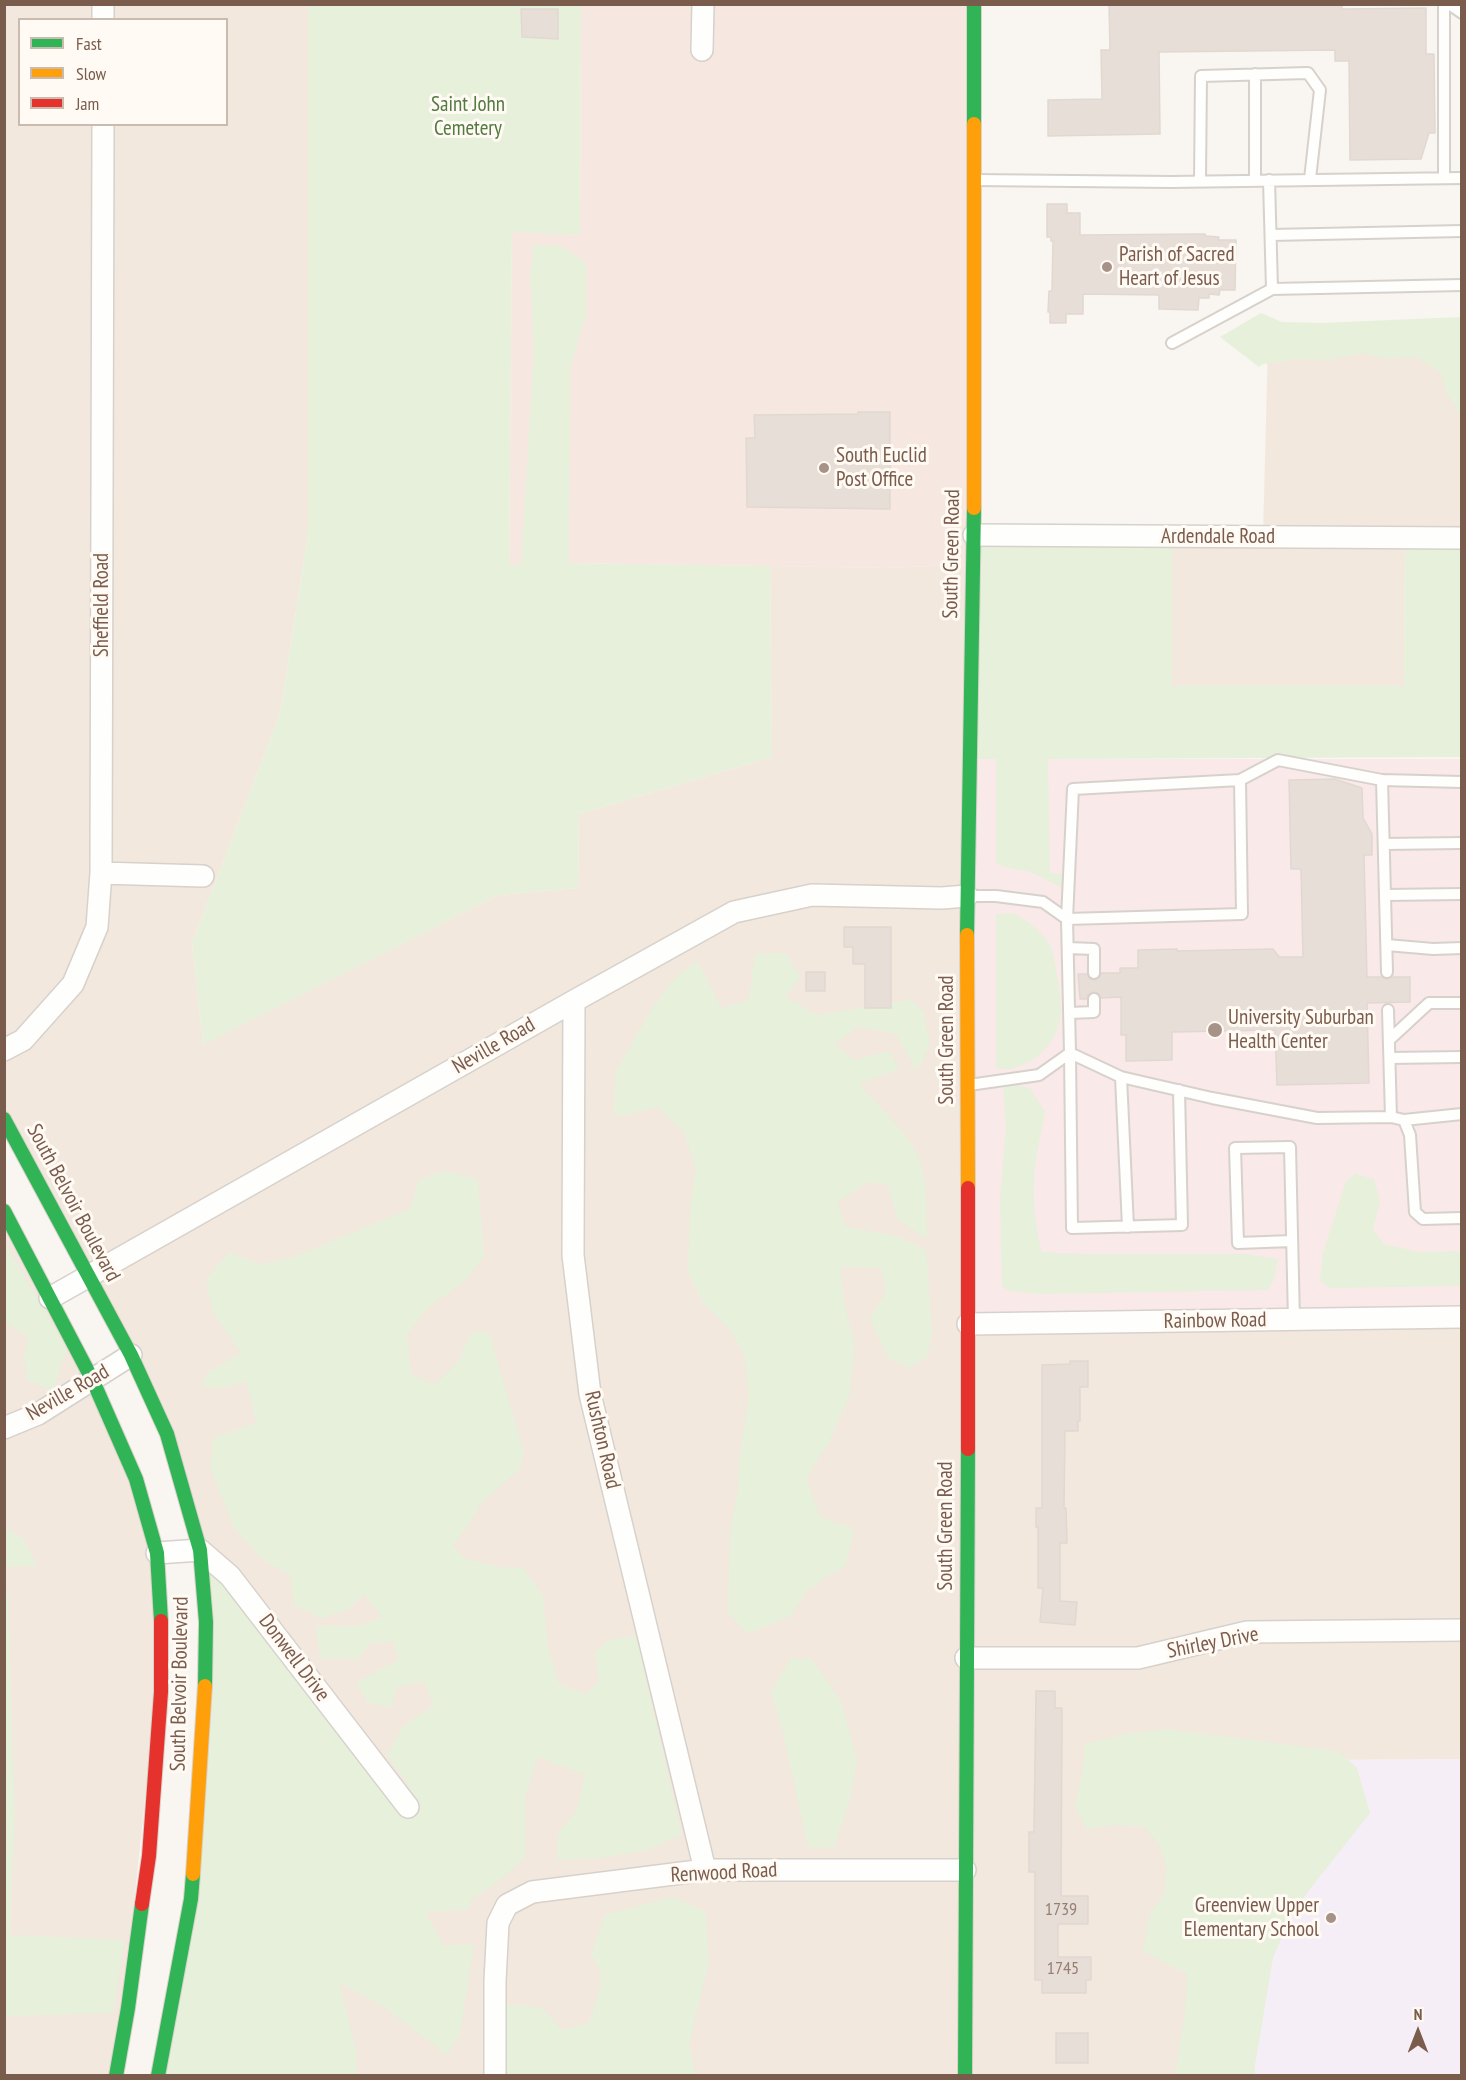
<!DOCTYPE html>
<html>
<head>
<meta charset="utf-8">
<style>
	body { margin:0 }
	#map { position:relative; width:1466px; height:2080px; overflow:hidden; background:#f9f5f0; font-family:"PT Sans Narrow",sans-serif }
	canvas { display:block }
	.frame { position:absolute; inset:0; border:6px solid #7a5c4d; pointer-events:none }
	.legend { position:absolute; left:18px; top:18px; width:210px; height:108px; box-sizing:border-box; background:#fffaf3; border:2px solid #cabbb1; margin:0; padding:8px 10px; list-style:none; font-size:18px; color:#7a5c4d }
	.legend li { display:flex; align-items:center; gap:12px; height:30px }
	.legend b { width:30px; border:2px solid #cabbb1 }
	.north { position:absolute; left:1388px; top:2002px; width:60px; height:60px; -webkit-text-stroke:4px #fffaf3; paint-order:stroke; rotate:0deg; font-size:16px; font-weight:700; line-height:24px; text-align:center; color:#7a5c4d }
	.north::after { content:''; display:block; margin:auto; width:21px; height:27px; background:#7a5c4d; clip-path:polygon(50% 0,100% 100%,50% 72%,0 100%) }
</style>
</head>
<body>
<div id="map">
<canvas width="1466" height="2080"></canvas>
<div class="frame"></div>
<ul class="legend">
<li><b style="height:8px;background:#30b455"></b>Fast</li>
<li><b style="height:8px;background:#ff9f0a"></b>Slow</li>
<li><b style="height:8px;background:#e5322d"></b>Jam</li>
</ul>
<div class="north">N</div>
</div>
<script>
const ctx = document.querySelector('canvas').getContext('2d');
ctx.lineJoin = 'round';
function fill(path, color) { ctx.fillStyle = color; ctx.fill(path, 'evenodd'); }
function strokePath(path, color, width, dash) { ctx.strokeStyle = color; ctx.lineWidth = width; ctx.lineCap = dash ? 'butt' : 'round'; ctx.setLineDash(dash || []); ctx.stroke(path); }
function label(font, color, halo, rows, align = 'center') {
  ctx.font = font + ' "PT Sans Narrow",sans-serif'; ctx.lineWidth = 6; ctx.setLineDash([]); ctx.textBaseline = 'middle'; ctx.strokeStyle = halo; ctx.fillStyle = color; for (const [text, x, y, turn = 0] of rows) {
    ctx.save(); ctx.translate(x, y); ctx.rotate((+turn || 0) * Math.PI / 180); ctx.textAlign = isNaN(turn) ? turn : align; if (halo) ctx.strokeText(text, 0, 0); ctx.fillText(text, 0, 0); ctx.restore();
  }
}
const residential = new Path2D(`
	M4 5H308V534L280 714 192 943 203 1044 498 895 578 888 579 814 772 757 770 566 886 568 973 564 967 896 1461 1317V1759L1201 1761V2075H356L167 1434 5 1119ZM20 20H226V124H20Z
	M1461 342V538H1405L1404 686H1172V536H1263L1268 343Z
	M4 1211 136 1479 162 1636 116 2075H5Z`);
const commercial = new Path2D(`
	M581 5H974L973 564 886 568 569 563 509 566 512 231 580 235Z`);
const education = new Path2D(`
	M1461 1759V2075H1201V1761Z`);
const medical = new Path2D(`
	M970 759H1461V1317L968 1324Z`);
const green = new Path2D(`
	M308 5H581L580 235 512 232 509 565H521L534 348 530 275 533 245 562 246 586 263V315L570 369 569 563 770 566 772 757 579 814 578 888 498 895 203 1045 192 943 280 714 308 534Z
	M1261 313 1282 322 1322 323 1461 317V417L1446 391 1441 373 1416 357 1387 359 1365 353 1327 360 1299 359 1263 364 1259 367 1220 337Z
	M974 535 1172 536V686H1404L1405 537 1461 538V757L1048 759 1050 873 1065 874 1064 889 1031 872 1004 867 996 863V759H970Z
	M1014 913C1027 921 1044 932 1051 947 1055 957 1062 1001 1061 1012 1060 1043 1027 1075 996 1068V914Z
	M785 953 801 977 785 997 817 1015 911 1000 924 1012 930 1046 917 1071 896 1034 857 1027 834 1045 855 1060 881 1053 890 1052 899 1069 859 1084C876 1103 909 1134 918 1156 928 1181 926 1212 927 1239L897 1219 888 1185 867 1182 837 1203 846 1227 897 1236 926 1250 932 1333 927 1358 908 1368 887 1357 870 1318 886 1291 881 1268 840 1267 845 1307 855 1345 849 1397 829 1442 806 1479 821 1517 854 1529 846 1565 807 1590 791 1616 747 1634 728 1613 730 1535 738 1488 740 1455 749 1394 744 1353 727 1326 703 1303 688 1273 690 1209 696 1169 683 1131 657 1107 629 1115H613L616 1070 654 1005 676 977 698 961 721 1008 749 1000 755 954Z
	M1011 1084 1030 1088 1045 1112C1042 1130 1037 1149 1035 1168 1032 1192 1035 1228 1042 1252L1085 1254H1246L1278 1259 1274 1279 1268 1290 1038 1294 1010 1291 1002 1287 1000 1198 1006 1126 1003 1087Z
	M444 1171 478 1179 484 1257 464 1282 427 1308 407 1336 411 1374 434 1385 459 1361 471 1332H489L524 1453 519 1470 480 1504 475 1515 453 1546 466 1559 498 1567 523 1568 543 1595 548 1648 559 1684 585 1694 599 1682 595 1653 607 1640 636 1636 682 1835 647 1850 599 1858 558 1860V1834L577 1809 585 1775 537 1757 525 1798V1858L500 1880 472 1899 467 1910 425 1912 444 1946 474 1944 460 2035 447 2055 381 2005 340 1983 356 2051V2075L158 2076 191 1899 200 1550 408 1805 409 1786 387 1755 402 1727 434 1705 424 1682 397 1687 391 1708 367 1702 356 1683 399 1659 392 1641 369 1644 358 1659H320L316 1626H360L382 1617 364 1594 348 1610 322 1618 294 1605 290 1575 264 1561 234 1528 210 1467 213 1438 256 1423 247 1382 222 1388 202 1387 208 1372 241 1353 213 1313 206 1279 229 1252 260 1264 291 1258 410 1209 419 1180Z
	M1355 1174 1374 1179 1380 1202 1373 1229 1384 1244 1419 1252 1461 1251V1286L1330 1288 1320 1281 1323 1253 1346 1181Z
	M4 1241 67 1349 52 1391 27 1379 24 1356 29 1337 5 1322Z
	M4 1528 24 1539 37 1566 5 1567Z
	M4 1585 8 1596 15 1813 10 1935 124 1940 113 2013 5 2016Z
	M790 1659H812L841 1701 857 1760 850 1799 834 1848 808 1847 783 1732 771 1692Z
	M1167 1729 1338 1751 1357 1768 1370 1813 1306 1894 1289 1921 1273 1958 1255 2065V2075H1175L1185 2012 1187 1974 1143 1951 1149 1916 1164 1894 1167 1866 1157 1842 1144 1827 1116 1825 1086 1829 1075 1806 1082 1773 1085 1744 1126 1734Z
	M672 1897 705 1911 709 1962 689 2044 696 2075 505 2076 506 2004 543 2008 562 2030 589 2023 599 1992 601 1971 591 1955 605 1915Z`);
const building = new Path2D(`
	M1109 4H1342V9L1426 8V54H1434L1435 133H1429L1421 159 1350 160 1349 61H1335V50L1159 52 1160 134 1048 136V100L1102 99 1101 50H1110Z
	M521 9H558V39L522 37Z
	M1047 204H1067V213H1080V235L1205 234 1206 236 1219 237 1218 240H1236L1235 290H1220L1219 295 1209 294V298H1199L1198 310 1159 309V295L1083 294V314H1066V323H1050V312H1048L1049 291H1052L1053 241H1051V237H1047Z
	M858 412H890V509L747 507 746 438H755L754 415 858 414Z
	M1335 779 1362 788 1363 818 1372 834V855H1364L1367 977H1382L1387 979 1392 977H1410V1002L1367 1003 1369 1083 1277 1085 1275 1030 1172 1032V1060L1126 1061V1035H1121V997L1101 998 1098 993 1093 992 1088 995 1087 999H1080L1078 974H1087L1090 979 1095 980 1100 977 1101 973H1120V968H1138V950L1177 949V951L1273 949 1279 957H1303L1301 869H1291L1289 780Z
	M844 927H891V1008H865V964H853V947H844Z
	M806 972H825V991H806Z
	M1070 1361H1088V1387H1080V1421H1078V1431H1065L1064 1508H1066L1067 1543H1060V1601L1077 1602 1075 1625 1040 1622 1043 1588H1038V1527H1036V1508H1042V1365L1070 1364Z
	M1036 1691H1055V1708H1062L1061 1896H1088V1924H1058V1957H1091V1980H1086V1993H1042V1980H1035V1872H1029V1832H1034Z
	M1056 2033H1088V2063H1056Z`);
const lane = new Path2D(`
	M1444 4V178
	M1449 4 1462 13
	M1255 74V180
	M974 180 1171 182 1462 178
	M1269 180 1272 289 1462 285
	M1200 181 1201 76 1308 73 1320 90 1310 179
	M1271 235 1462 231
	M1172 343 1272 289
	M1240 780 1242 914 1067 919 1073 789 1240 780 1278 760 1382 780 1387 972
	M1382 780 1462 782
	M1384 844 1462 843
	M1385 895 1462 894
	M968 896H996L1043 902 1067 919 1070 1053 1039 1075 969 1085
	M1387 945 1433 949 1462 948
	M1068 948 1094 949V973
	M1069 1013 1094 1012V999
	M1389 1040 1429 1003H1462
	M1390 1058 1462 1057
	M1121 1077 1128 1227
	M1179 1090 1182 1225 1072 1228 1070 1053 1121 1077 1212 1098 1317 1118 1391 1117 1388 1010
	M1391 1117 1404 1120 1410 1135 1415 1212 1423 1219 1462 1218
	M1404 1120 1462 1114
	M1292 1241 1238 1243 1235 1148 1290 1147 1294 1320`);
const street = new Path2D(`
	M103 20V4
	M702 50 703 4
	M974 535 1462 538
	M101 873 203 876
	M574 1001 573 1255 590 1394 705 1870
	M4 1050 23 1040 73 984 97 927 101 873 103 124
	M50 1298 574 1001 734 912 812 895 942 898 967 896
	M968 1324 1462 1317
	M4 1428 38 1414 131 1355
	M157 1553 200 1550 230 1576 408 1807
	M966 1658H1138L1247 1632 1462 1630
	M495 2076V1981L498 1923 507 1905 532 1892 705 1870H965`);
const fast = new Path2D(`
	M974 4V124
	M967 935 974 508
	M4 1119 131 1355 167 1434 200 1550 206 1622 205 1686
	M4 1211 93 1381 136 1479 157 1553 161 1621
	M116 2076 128 2008 142 1904
	M158 2076 191 1899 193 1874
	M965 2076 968 1449`);
const slow = new Path2D(`
	M974 124V508
	M967 935 968 1188
	M193 1874 205 1686`);
const jam = new Path2D(`
	M968 1449V1188
	M142 1904 149 1856 161 1692V1621`);
const markers = [
	[1107,267,6,"#a69286"],
	[824,468,6,"#a69286"],
	[1215,1030,8,"#a69286"],
	[1331,1918,6,"#a69286"]
];
const numberNames = [
	["1739",1061,1910],
	["1745",1063,1969]
];
const parkNames = [
	["Saint John",468,105],
	["Cemetery",468,129]
];
const poiNames = [
	["Parish of Sacred",1119,255],
	["Heart of Jesus",1119,279],
	["South Euclid",836,456],
	["Post Office",836,480],
	["University Suburban",1228,1018],
	["Health Center",1228,1042],
	["Greenview Upper",1319,1906,"right"],
	["Elementary School",1319,1930,"right"]
];
const streetNames = [
	["Ardendale Road",1218,537],
	["South Green Road",952,554,-89],
	["Sheffield Road",102,605,-90],
	["South Green Road",947,1040,-90],
	["Neville Road",494,1046,-30],
	["South Belvoir Boulevard",73,1203,62],
	["Rainbow Road",1215,1321,-1],
	["Neville Road",68,1393,-30],
	["Rushton Road",602,1440,77],
	["South Green Road",946,1526,-90],
	["Shirley Drive",1213,1643,-11],
	["Donwell Drive",294,1658,53],
	["South Belvoir Boulevard",180,1684,-89],
	["Renwood Road",724,1873,-3]
];
fill(residential, '#f2e8de');
fill(commercial, '#f6e8e1');
fill(education, '#f6eef6');
fill(medical, '#fae9e9');
fill(green, '#e7f0db');
fill(building, '#e6ded7');
strokePath(building, '#e2d8d2', 1.5);
strokePath(lane, '#d7d1cb', 14);
strokePath(street, '#d7d1cb', 24);
strokePath(fast, '#d9d2cb', 16);
strokePath(slow, '#d9d2cb', 16);
strokePath(jam, '#d9d2cb', 16);
strokePath(lane, '#fefefd', 10);
strokePath(street, '#fefefd', 21);
strokePath(fast, '#30b455', 14);
strokePath(slow, '#ff9f0a', 14);
strokePath(jam, '#e5322d', 14);
for (const [x, y, r, color] of markers) { const dot = new Path2D(); dot.arc(x, y, r, 0, 2 * Math.PI); ctx.fillStyle = color; ctx.fill(dot); strokePath(dot, '#fffaf3', 2); }
label('18px', '#977e72', null, numberNames);
label('21px', '#537a41', '#fffaf3', parkNames);
label('21px', '#7a5c4d', '#fffaf3', poiNames, 'left');
label('21px', '#7a5c4d', '#fffaf3', streetNames);
</script>
</body>
</html>
